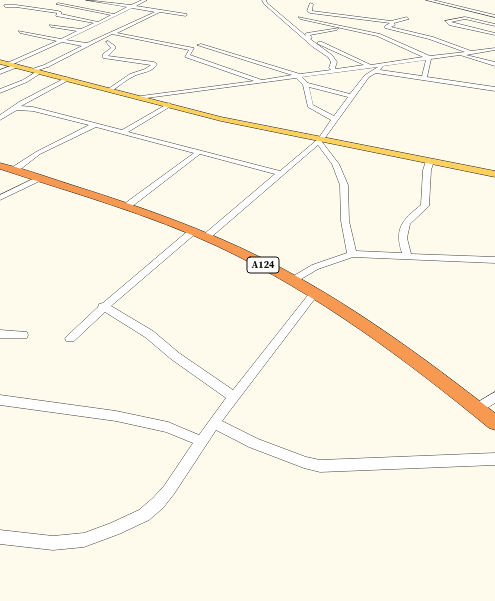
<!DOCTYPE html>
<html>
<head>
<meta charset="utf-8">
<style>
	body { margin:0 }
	canvas { display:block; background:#fffbec }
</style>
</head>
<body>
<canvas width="495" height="601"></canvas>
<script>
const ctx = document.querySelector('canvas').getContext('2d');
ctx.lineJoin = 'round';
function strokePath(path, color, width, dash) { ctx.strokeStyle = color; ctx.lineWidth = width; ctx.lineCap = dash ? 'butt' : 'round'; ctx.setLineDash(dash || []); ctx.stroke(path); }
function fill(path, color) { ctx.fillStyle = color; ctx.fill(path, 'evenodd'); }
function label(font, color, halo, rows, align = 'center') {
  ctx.font = font + ' "Source Serif 4",serif'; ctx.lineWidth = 4; ctx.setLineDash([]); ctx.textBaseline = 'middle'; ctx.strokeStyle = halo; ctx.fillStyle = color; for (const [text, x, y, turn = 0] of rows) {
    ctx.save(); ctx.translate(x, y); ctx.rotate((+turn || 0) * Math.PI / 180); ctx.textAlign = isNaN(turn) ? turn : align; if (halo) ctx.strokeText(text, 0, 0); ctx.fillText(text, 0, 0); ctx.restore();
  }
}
const minor = new Path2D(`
	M86 0 131 5 142 0H147L136 6 187 14 186 16 160 12 117 33 194 48 190 55 262 80 292 75 197 45 201 44 300 74 331 70 329 68 331 62 328 57 313 47 264 4 262 0H266L267 3 306 36 305 34 307 33 339 28 337 30 310 35 312 38 310 39 332 55 337 62 335 68 336 69 364 65 318 44V42H322L371 65 423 57 377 36 300 19 298 17 380 34 430 56 465 52 429 39 385 28V26L390 23 310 13 307 11 310 3 313 4 312 11 391 21 407 17 409 19 394 23 395 25 391 27 433 37 471 51 495 48V50L466 55 495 62V66L460 55 431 59 427 77 495 87V91L376 73 369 77 322 142 339 164 348 185 349 221 356 251 402 253C394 229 402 220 421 205L423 170 426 161 430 159 434 161 431 170 429 206 410 224 407 238 411 254 495 257V263L353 257 318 269 296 282H290L288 280 290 278 312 265 347 253 341 221 340 185 332 164 318 145 209 239H203L202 237 203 235 275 174 200 154 130 208H124V204L194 153 96 127 40 154 17 172H11V168L36 152 89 125 33 111 17 110 0 120V115L19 102 67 77 70 79 69 80 21 106 33 107 122 130 169 103 171 104V106L128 132 280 171 318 139 331 120 308 107 303 85 296 78 139 99V97L141 96 254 81 185 57 189 50 112 34 48 67 32 72 29 70 44 65 82 46 62 42 11 65H7V63L57 41 20 33 18 31 61 39 77 31 51 27 49 25 81 29 94 23 56 16 57 13 16 7H5L4 5H16L58 11 61 12V14L98 22 111 15 56 4 58 3 114 14 127 7ZM132 8 155 12 87 43 66 40ZM426 60 422 76 380 70 383 66ZM378 67 365 75 350 94 308 83 302 77ZM309 87 348 97 334 116 313 105Z
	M426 0H433L495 15V17Z
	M465 17 495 24V26L465 19 451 22 495 33V35L449 25 445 21Z
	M108 41 115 46V49L108 56 154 62 157 64C152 73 142 72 134 76 126 80 119 86 112 91H108V89L130 74 145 69 151 65 103 58V54L111 48 106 42Z
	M16 64 18 65V67L0 74V70Z
	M39 70 42 72 41 73 27 82 0 93V89L23 80Z
	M37 177H40L44 179 0 200V195Z
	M192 229 196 232 195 234 111 306 153 331 179 353 233 390 312 290H318L320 292 222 421 258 439 306 457 320 460 495 453V465L320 472 304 468 249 447 216 430 174 494 163 508 149 520 119 534 84 547 53 550 0 544V530L53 536 84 533 111 523 139 510 153 498 164 486 193 443 166 432 116 421 0 405V395L116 411 168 422 199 435 226 398 171 359 145 337 105 312 74 341H66L65 338 98 307 99 304 103 303 189 230Z
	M0 330 27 332 28 335 27 338H0Z
	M495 392V403C488 407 481 414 473 411L471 408 473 405Z`);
const major = new Path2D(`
	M0 60 221 117 495 171V177L221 121 0 64Z`);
const highway = new Path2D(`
	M0 163C26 169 52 179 78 187 141 207 204 229 264 259 347 301 422 356 495 413V430L489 428C405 359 318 294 219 247 149 214 73 193 0 169Z`);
const shields = [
	[263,265,32]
];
const shieldNames = [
	["A124",263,265]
];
strokePath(minor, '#404040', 1);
strokePath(major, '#1e1e1e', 1);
strokePath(highway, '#1e1e1e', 1);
fill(minor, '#fff');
fill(major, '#fcd15f');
fill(highway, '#f89951');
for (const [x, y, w] of shields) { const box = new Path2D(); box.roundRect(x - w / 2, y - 8, w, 16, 3); ctx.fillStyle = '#fff'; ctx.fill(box); strokePath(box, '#0d0d0d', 1); }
label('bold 10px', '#0d0d0d', null, shieldNames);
</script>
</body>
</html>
